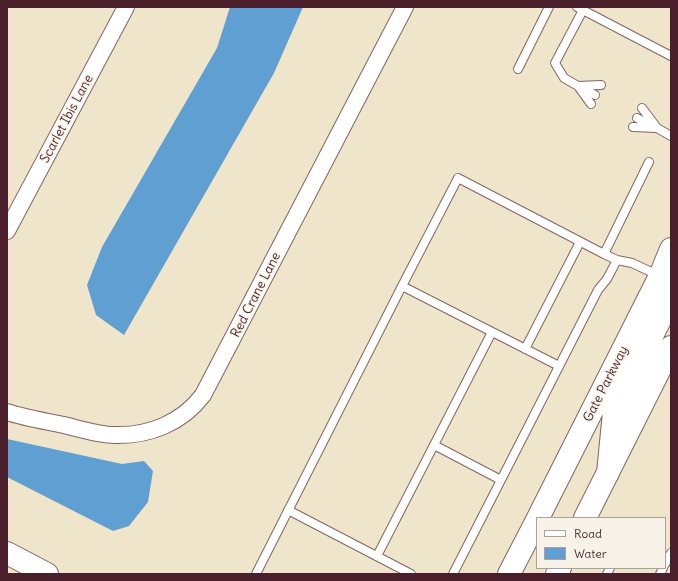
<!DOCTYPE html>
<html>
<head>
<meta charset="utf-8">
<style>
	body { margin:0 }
	#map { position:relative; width:678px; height:581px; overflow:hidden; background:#efe5ca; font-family:Delius,sans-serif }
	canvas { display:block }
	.frame { position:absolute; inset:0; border:8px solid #4a1f2b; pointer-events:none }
	.legend { position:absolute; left:536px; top:517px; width:130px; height:52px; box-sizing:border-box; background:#f7f3e8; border:1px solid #b29e9c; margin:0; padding:5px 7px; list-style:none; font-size:12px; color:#4a1f2b }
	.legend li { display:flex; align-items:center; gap:8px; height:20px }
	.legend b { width:20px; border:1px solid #b29e9c }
</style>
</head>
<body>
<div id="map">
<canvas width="678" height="581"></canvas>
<div class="frame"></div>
<ul class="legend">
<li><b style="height:5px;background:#fff"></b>Road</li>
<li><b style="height:11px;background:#5f9fd2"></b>Water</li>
</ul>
</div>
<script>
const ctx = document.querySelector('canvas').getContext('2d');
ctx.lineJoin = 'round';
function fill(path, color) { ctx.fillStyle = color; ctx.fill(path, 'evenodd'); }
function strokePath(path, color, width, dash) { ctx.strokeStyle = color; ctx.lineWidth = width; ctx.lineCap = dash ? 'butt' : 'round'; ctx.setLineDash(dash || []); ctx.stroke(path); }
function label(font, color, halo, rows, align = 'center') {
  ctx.font = font + ' Delius,sans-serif'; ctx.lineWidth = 3; ctx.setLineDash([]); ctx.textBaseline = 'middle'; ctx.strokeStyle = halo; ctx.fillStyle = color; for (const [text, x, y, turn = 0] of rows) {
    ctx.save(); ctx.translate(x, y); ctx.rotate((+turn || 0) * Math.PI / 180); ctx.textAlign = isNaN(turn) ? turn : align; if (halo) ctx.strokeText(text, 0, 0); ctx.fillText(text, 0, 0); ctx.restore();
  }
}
const water = new Path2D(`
	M230 7H303L274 73 124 335 96 315 87 285 102 247 217 48Z
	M7 439 122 464 144 461 153 471 148 502 129 526 113 531 7 477Z`);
const lane = new Path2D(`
	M577 7 671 56
	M583 10 555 63 564 78 578 86 601 85
	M518 69 549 7
	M578 86 591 104
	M580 87 595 95
	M642 108 657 128 671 136
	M637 118 654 127
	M633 127 657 128
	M604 254 649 162
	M402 286 559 366
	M525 349 580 242
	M434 445 501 480
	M288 510 411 574
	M377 556 492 332
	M665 564 671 553
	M256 574 402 286 458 178 604 254 617 260 632 263 660 276
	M453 574 598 290 607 279 617 260
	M607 574 610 568
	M660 574 663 568`);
const street = new Path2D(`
	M7 231 126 7
	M7 412C25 418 45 421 64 425 80 429 98 435 115 435 149 436 182 423 203 395L405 7`);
const secondary = new Path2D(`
	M608 473 614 412 669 302 668 287 660 276
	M538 518 660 276 671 249
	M585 518 671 347
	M7 553 47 574
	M509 574 537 520
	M557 574 560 568`);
const streetNames = [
	["Scarlet Ibis Lane",67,119,-62],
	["Red Crane Lane",256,295,-63],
	["Gate Parkway",606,384,-63]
];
fill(water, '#5f9fd2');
strokePath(lane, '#846463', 10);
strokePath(street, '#846463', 18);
strokePath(secondary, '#846463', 24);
strokePath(lane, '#fff', 8);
strokePath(street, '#fff', 16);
strokePath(secondary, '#fff', 22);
label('13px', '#4a1f2b', '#f7f3e8', streetNames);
</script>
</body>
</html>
